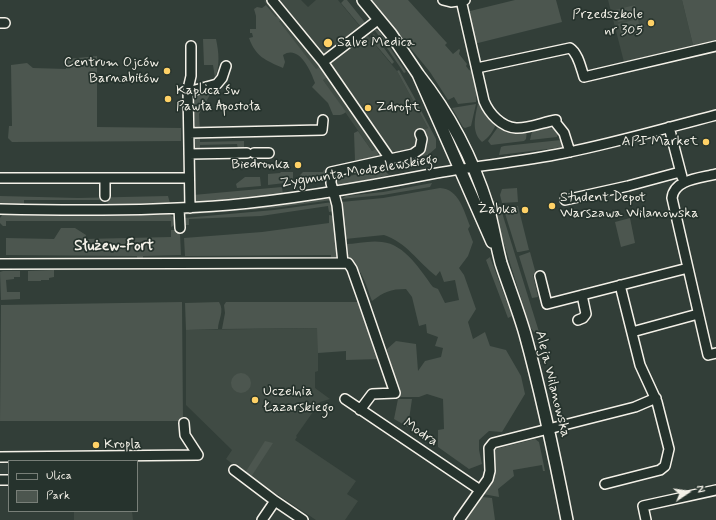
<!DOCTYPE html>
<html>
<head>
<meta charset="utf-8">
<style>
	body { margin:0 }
	#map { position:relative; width:716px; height:520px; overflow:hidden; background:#323e38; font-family:Mynerve,sans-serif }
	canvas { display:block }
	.legend { position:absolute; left:8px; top:460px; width:130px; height:52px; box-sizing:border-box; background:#26332d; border:1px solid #787f78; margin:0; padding:5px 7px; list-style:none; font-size:12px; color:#f4f1e8 }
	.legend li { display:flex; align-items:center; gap:8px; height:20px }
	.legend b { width:20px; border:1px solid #787f78 }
	.north { position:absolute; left:668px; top:472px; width:40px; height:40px; -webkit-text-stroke:3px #26332d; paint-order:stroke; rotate:77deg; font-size:11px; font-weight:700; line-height:16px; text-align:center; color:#f4f1e8 }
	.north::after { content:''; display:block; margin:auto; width:14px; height:18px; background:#f4f1e8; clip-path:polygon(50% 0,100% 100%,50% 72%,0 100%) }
</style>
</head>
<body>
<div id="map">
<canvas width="716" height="520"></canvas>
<ul class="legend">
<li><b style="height:5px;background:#26332d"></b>Ulica</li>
<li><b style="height:11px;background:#4c564f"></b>Park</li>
</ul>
<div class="north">N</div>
</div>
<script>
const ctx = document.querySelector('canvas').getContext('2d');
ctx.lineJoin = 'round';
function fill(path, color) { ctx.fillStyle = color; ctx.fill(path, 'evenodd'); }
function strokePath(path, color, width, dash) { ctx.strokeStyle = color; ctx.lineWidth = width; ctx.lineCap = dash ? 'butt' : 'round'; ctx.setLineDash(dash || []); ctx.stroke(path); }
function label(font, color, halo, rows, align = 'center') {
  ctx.font = font + ' Mynerve,sans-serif'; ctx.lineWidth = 3.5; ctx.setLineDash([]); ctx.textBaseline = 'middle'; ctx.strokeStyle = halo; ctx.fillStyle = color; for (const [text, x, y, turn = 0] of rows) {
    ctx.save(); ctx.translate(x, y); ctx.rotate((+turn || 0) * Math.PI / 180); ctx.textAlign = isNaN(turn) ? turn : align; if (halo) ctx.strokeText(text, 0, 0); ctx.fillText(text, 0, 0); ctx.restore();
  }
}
const built = new Path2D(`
	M265 0H301L308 7 316 0H338L397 71 428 128 423 130 427 140 425 148 422 153 416 157 386 165 376 149 372 151 323 80 264 1Z
	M608 0H682L693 45 624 62Z
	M318 328V371L315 372V388L330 399 320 402 296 436 297 437 295 440 356 481 347 494 358 501 345 520H316L245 473 226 459 232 450 186 405V330Z
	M74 511H132L133 520H74Z`);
const green = new Path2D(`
	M344 0H347L367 25 361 27 341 3Z
	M371 0H408L447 43 445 45 453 54 459 49 460 50 459 54 467 64 466 66 469 70 473 71 477 88 476 102 458 104 454 97 448 100 430 72Z
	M515 0H556L562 22 474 44 466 12Z
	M682 0H716V40L693 45Z
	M266 5 276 17 280 15 283 18 279 21 316 69 320 67 327 77 323 80 346 112C342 116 338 115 333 115L328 103 312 87 315 83C311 71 299 44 283 55L285 62 283 68C265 60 256 57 249 38L253 37 252 33H250V29H256V16L254 9 257 7 262 8Z
	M635 5 638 17 618 22 615 10Z
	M638 19 641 32 622 36 618 24Z
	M374 29 379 31 406 72 404 73Z
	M374 34 394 62 392 64 370 38Z
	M203 39H216C219 53 220 65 215 78L213 65H204Z
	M97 56V127L181 128V141L12 142 8 138 9 126H12L11 65 27 63 33 68 66 69 67 59Z
	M399 70 413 95 436 139V148L428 155 416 157C427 151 429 141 423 130L428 128 397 71Z
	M215 86 199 114 200 130H195L194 93Z
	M482 102 496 123C495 129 488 139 482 142 471 132 475 117 478 103Z
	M476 104 471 126 465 128 463 127 452 108Z
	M501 126 527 131 526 139 524 141 491 145 488 141 498 127Z
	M546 127 553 129 558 134 557 137 530 140 532 131Z
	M358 131 372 151 376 149 378 153 377 158 360 161 355 160 354 133Z
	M200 136V142L244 141V149H238L237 144 200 145V149H195V137Z
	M561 140 564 147 499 155 501 147 504 146Z
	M383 169 389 175 340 186C336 185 335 183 335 179Z
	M324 170 328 171V177L300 181V175L303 172H323Z
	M281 172H293V182L268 185V174L280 173Z
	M245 177H260L261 186 237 188 236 184Z
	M432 183 430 187 383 195 341 199 346 196 383 192Z
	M282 187 283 195 223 201 196 202 194 200 193 195Z
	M440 188C459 189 464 211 470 226L468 229 473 242 468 256 459 268 464 275 476 309 468 322 473 339 485 332 490 346 506 350 521 376 525 394 502 432 489 431 479 440V450L482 464 469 469 438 447V430L444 429 443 399 427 394 419 397H398L387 349 396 341 416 344 418 371 425 361 441 357 443 348 435 346 438 337 427 333 426 324 419 326 412 297 406 289C390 289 384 292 372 301 366 285 362 267 346 258L345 244C357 244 370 240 382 242 405 244 421 271 433 287L438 289 445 303 459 300 455 280 444 282 440 271 436 276C418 262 406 242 384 235L345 239 341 214V202L383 198Z
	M517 188 518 202 502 203 500 195 502 189Z
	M0 196 78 198 168 196 170 203 108 205 107 200H24V205L0 204Z
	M328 198 332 200 274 208 183 215 185 212 274 206Z
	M490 199 499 203 540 335 534 332 530 327Z
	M333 202 334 211 329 212 328 206 261 216 189 219V225H184V218L274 210Z
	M507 206H518L529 250 519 252H517L503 207Z
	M169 213 170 215 174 217 175 223 173 226 171 227V221H6V226H3L0 223V218L3 214 61 215Z
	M329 215 334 216 338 255 336 259 331 261V255L185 256 184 238 262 232 329 223Z
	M630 218 635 243 621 247 615 222Z
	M61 228H75L86 235 85 239 171 237V230H177V233H180L181 255 143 256V261H137V256L6 255V238L54 239Z
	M530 252 536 274 533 275 538 297 532 298 519 256Z
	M490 257 512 316 508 318 486 260Z
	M54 270V277L49 278V280H41V281H28V271Z
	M3 271H20V277H14V279L6 280 7 292H20V299L1 300 0 272Z
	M182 302 183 421H0L1 305Z
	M219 302C225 311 218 320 218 329L186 330 185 303Z
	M226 302H361L380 359 346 360V351L318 353 317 328 222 329 225 313 224 305Z
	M231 383a10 10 0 1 1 20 0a10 10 0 1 1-20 0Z
	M398 399H412L408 427 394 419Z
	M535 439 539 442 545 471H543L542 465 513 470 514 476 498 489 499 497 483 494 495 474 493 455 495 449Z
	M265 441 273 443 251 477 245 473Z
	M482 497 492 498 495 520H466Z`);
const minor = new Path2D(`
	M272 0 323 62 390 159 413 154 420 149 422 139 420 134
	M443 0 451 2 465 0
	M461 0 484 101C489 113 501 127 516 128 527 129 544 122 556 120V123L564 133 570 152
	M0 23H5
	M323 62 379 19
	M477 68 570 48C578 53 581 68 584 77L716 46
	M188 92 217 84 222 78 226 66
	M669 127 682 177
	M189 133 322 130 323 120
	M254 153H269
	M189 154 247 153
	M716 174C701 178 674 179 672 198L708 355 716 353
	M0 178H189
	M105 178V196
	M565 200 628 186 680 172
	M179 208 180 228
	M190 208 188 89 191 76V46
	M0 209C76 211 153 211 229 205 297 199 364 187 431 174 475 166 520 162 564 153 615 143 666 128 716 115
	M343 263 337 205 331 183V172L390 159
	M0 264 348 263 352 269 363 300 395 393 372 394 360 410
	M540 276 547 304 688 268
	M578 320 583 318 586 314 582 295
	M632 332 698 314
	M345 399 480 490
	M0 457 198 455 185 435 184 423
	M234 470 275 501 303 520
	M0 480H9
	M605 484 660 470 665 466 669 449 657 402 640 365 620 285
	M262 520 275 501
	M459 520 488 479 490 471 489 448 493 443 635 407 656 398
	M646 520 643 506 716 490`);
const major = new Path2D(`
	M363 0 391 34 418 74 492 242
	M418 74C449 113 473 159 488 207 493 225 496 244 501 263 509 287 518 310 525 334 542 396 555 458 567 520`);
const markers = [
	[651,23,4,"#ffd166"],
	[328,43,5,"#ffd166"],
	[167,71,4,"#ffd166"],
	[168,99,4,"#ffd166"],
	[368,108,4,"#ffd166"],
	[706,142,4,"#ffd166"],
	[298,165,4,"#ffd166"],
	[552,206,4,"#ffd166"],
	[525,210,4,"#ffd166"],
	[255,400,4,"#ffd166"],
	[96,445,4,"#ffd166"]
];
const poiNames = [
	["Przedszkole",643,15,"right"],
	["nr 305",643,31,"right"],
	["Salve Medica",337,43],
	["Centrum Ojców",159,63,"right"],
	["Barnabitów",159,79,"right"],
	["Kaplica św",176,91],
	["Pawła Apostoła",176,107],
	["Zdrofit",376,108],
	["API Market",698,142,"right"],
	["Biedronka",290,165,"right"],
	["Student Depot",560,198],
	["Warszawa Wilanowska",560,214],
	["Żabka",517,210,"right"],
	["Uczelnia",263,392],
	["Łazarskiego",263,408],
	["Kropla",104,445]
];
const streetNames = [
	["Zygmunta Modzelewskiego",359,172,-9],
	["Aleja Wilanowska",552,384,76],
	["Modra",420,433,34]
];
const neighbourhoodNames = [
	["Służew-Fort",114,247]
];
fill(built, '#404b44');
fill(green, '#4c564f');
strokePath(minor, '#f4f1e8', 12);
strokePath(major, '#f4f1e8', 14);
strokePath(minor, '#26332d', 9);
strokePath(major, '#26332d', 11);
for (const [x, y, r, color] of markers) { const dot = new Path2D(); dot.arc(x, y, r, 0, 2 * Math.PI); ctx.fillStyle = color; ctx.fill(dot); strokePath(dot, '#26332d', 1.5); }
label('14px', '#f4f1e8', '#26332d', poiNames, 'left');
label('14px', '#f4f1e8', '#26332d', streetNames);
label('bold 15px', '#f4f1e8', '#26332d', neighbourhoodNames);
</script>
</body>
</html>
